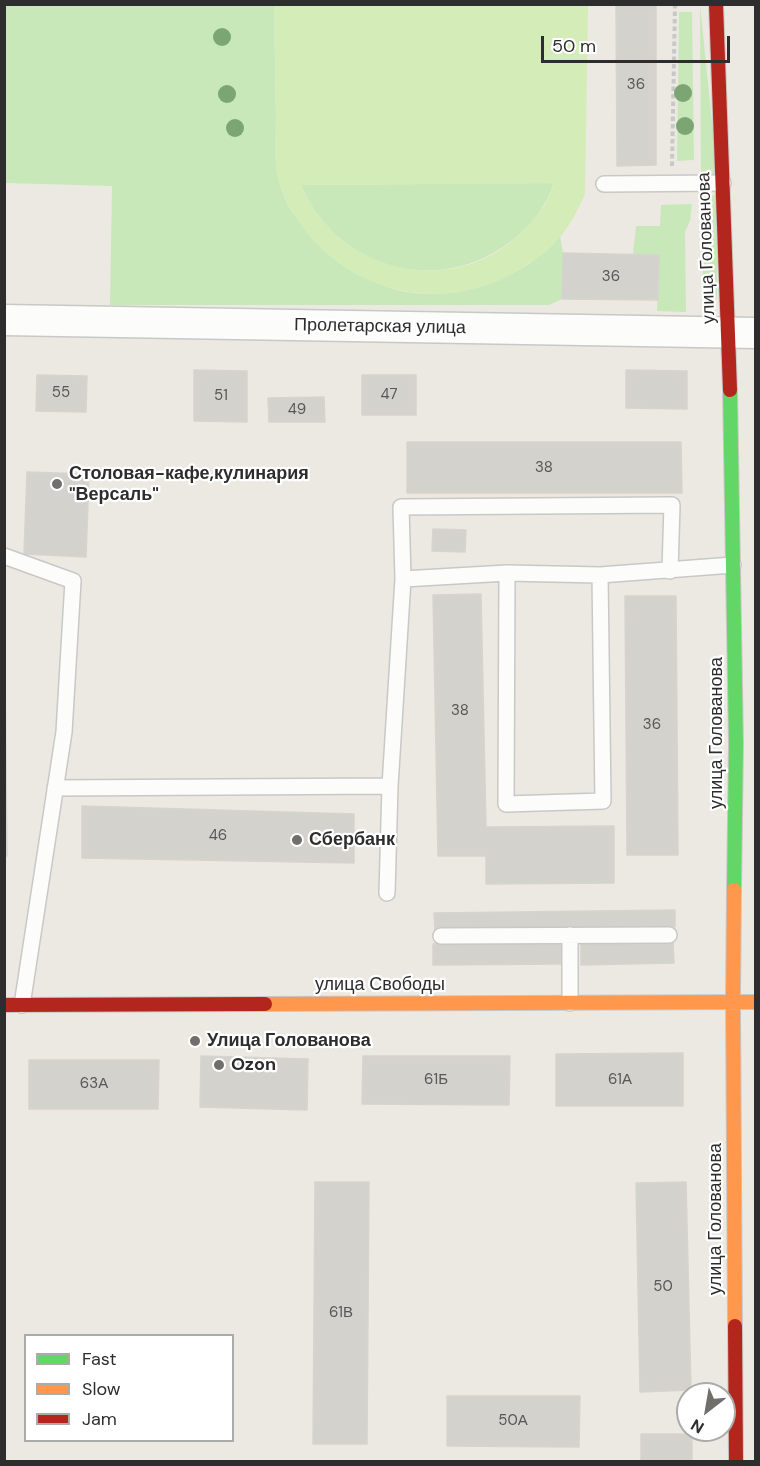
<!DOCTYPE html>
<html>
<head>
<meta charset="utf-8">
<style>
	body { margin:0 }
	#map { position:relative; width:760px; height:1466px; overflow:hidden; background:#ece9e2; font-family:"DM Sans",sans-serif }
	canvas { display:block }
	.frame { position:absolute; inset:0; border:6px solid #2d2d2d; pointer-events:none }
	.legend { position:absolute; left:24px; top:1334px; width:210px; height:108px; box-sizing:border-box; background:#fff; border:2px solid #ababab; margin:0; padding:8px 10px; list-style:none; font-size:18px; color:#2d2d2d }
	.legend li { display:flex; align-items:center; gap:12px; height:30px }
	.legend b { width:30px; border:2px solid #ababab }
	.north { position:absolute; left:676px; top:1382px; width:60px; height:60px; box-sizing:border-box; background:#fff; border:2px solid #ababab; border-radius:50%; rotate:211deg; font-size:16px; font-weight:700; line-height:24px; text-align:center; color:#2d2d2d }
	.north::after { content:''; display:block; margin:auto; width:21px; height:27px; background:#706f6c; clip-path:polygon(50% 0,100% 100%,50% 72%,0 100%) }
	.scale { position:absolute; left:541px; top:36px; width:189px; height:27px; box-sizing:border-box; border:3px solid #2d2d2d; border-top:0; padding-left:8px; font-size:18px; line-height:21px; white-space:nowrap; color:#2d2d2d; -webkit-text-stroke:4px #fff; paint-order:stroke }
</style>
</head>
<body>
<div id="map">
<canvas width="760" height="1466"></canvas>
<div class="frame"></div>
<ul class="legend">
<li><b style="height:8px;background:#63d668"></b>Fast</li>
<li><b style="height:8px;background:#ff974d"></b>Slow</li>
<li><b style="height:8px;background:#b3261e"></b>Jam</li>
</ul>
<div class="north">N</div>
<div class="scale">50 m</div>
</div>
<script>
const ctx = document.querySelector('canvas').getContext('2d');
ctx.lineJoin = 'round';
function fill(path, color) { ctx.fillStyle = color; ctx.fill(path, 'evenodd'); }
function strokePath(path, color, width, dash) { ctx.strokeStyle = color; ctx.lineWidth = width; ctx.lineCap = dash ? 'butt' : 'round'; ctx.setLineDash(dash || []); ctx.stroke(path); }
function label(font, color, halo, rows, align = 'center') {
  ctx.font = font + ' "DM Sans",sans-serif'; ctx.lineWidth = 4.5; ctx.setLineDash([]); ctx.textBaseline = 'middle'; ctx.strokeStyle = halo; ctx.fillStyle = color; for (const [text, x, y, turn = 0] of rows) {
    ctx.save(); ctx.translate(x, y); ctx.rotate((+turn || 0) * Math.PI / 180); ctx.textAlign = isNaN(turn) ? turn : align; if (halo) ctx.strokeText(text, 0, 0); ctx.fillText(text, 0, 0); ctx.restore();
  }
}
const green = new Path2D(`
	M5 5H274C275 43 275 81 276 119 276 142 273 168 282 191 295 225 311 233 338 253 351 262 374 283 387 287 445 307 521 283 560 236L563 253 562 299 549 305H110L112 186 5 183Z
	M700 5 718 180H701Z
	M679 12H692L694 160 677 161Z
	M554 183C545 209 526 232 503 247 430 296 335 265 301 185Z
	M702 195H717V299L703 300Z
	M692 204 690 221 685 232 686 312 657 311 659 255 633 254 636 226H660L661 205Z`);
const pitch = new Path2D(`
	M274 5H588L585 194C577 212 566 233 551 247 544 255 534 260 525 266 440 323 325 289 284 195 272 170 276 141 276 114 275 78 275 41 274 5ZM554 183C549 202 535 219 521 233 452 301 337 272 301 185Z`);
const building = new Path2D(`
	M616 4H656V165L617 166Z
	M563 253 659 255 658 300 562 299Z
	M194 370 247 371V422L194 421Z
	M626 370 687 371V409L626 408Z
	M37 375 87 376 86 412 36 411Z
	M362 375H416V415H362Z
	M324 397 325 422H269L268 398Z
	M407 442H681L682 493H407Z
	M27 472 89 474 86 557 24 554Z
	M433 529 466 530 465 552 432 551Z
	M4 584 7 856H4Z
	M481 594 486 827 614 826V883L486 884V856H438L433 595Z
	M625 596H676L678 855H627Z
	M82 806 354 814V863L82 858Z
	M675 910V927L435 930 434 913Z
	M673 941 674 963 581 965V942Z
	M433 944H561V964L433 965Z
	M683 1053V1106H556V1054Z
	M201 1056 308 1059 307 1110 200 1107Z
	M363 1056H510L509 1105 362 1104Z
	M29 1060H159L158 1109H29Z
	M315 1182H369L367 1444H313Z
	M686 1182 691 1390 640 1392 636 1183Z
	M447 1396H580L579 1447 447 1446Z
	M641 1434H692V1462H641Z`);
const path = new Path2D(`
	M672 166 675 4`);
const lane = new Path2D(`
	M604 184 723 183
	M4 556 73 581 64 732 22 1005
	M507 573 506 804 603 801 600 575
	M403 579 401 507 672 505 670 571
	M390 786 403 579 507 573 600 575 733 565
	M55 788 390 786 387 893
	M441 936 669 935
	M570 1003V935`);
const street = new Path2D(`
	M4 320 756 333`);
const fast = new Path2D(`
	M730 390 736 744 734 890`);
const slow = new Path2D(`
	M734 890 733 1002 735 1326
	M265 1004 754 1002`);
const jam = new Path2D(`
	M716 4 730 390
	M4 1005 265 1004
	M735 1326 736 1462`);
const trees = [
	[222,37],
	[683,93],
	[227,94],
	[685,126],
	[235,128]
];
const markers = [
	[57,484,6,"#706f6c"],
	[297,840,6,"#706f6c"],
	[195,1041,6,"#706f6c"],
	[219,1065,6,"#706f6c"]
];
const numberNames = [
	["36",636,85],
	["36",611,277],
	["55",61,393],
	["47",389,395],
	["51",221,396],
	["49",297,410],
	["38",544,468],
	["38",460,711],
	["36",652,725],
	["46",218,836],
	["61Б",436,1080],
	["61А",620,1080],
	["63А",94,1084],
	["50",663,1287],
	["61В",341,1313],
	["50А",513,1421]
];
const streetNames = [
	["улица Голованова",707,248,-92],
	["Пролетарская улица",380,327,1],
	["улица Голованова",717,733,-90],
	["улица Свободы",380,985],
	["улица Голованова",716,1219,-90]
];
const poiNames = [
	["Столовая-кафе,кулинария",69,474],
	["\"Версаль\"",69,495],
	["Сбербанк",309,840],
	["Улица Голованова",207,1041],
	["Ozon",231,1065]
];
fill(green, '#c8e8ba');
fill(pitch, '#d3ecb8');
fill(building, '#d4d2cd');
strokePath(building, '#d6d4ce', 1.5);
strokePath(lane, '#c9c8c7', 18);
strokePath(street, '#c9c8c7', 33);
strokePath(fast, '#c9c8c7', 16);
strokePath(slow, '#c9c8c7', 16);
strokePath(jam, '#c9c8c7', 16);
strokePath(path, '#c8c8c8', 4, [4.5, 3]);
strokePath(lane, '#fcfcfb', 15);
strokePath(street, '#fcfcfb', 30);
strokePath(fast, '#63d668', 14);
strokePath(slow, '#ff974d', 14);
strokePath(jam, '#b3261e', 14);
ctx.fillStyle = '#7ba673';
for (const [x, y] of trees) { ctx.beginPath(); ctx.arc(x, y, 9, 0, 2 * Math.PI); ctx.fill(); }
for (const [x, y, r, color] of markers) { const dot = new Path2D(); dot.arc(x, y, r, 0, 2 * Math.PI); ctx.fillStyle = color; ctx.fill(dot); strokePath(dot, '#fff', 2); }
label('15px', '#585756', null, numberNames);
label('18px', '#2d2d2d', '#fff', streetNames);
label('bold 18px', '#2d2d2d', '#fff', poiNames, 'left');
</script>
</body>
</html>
